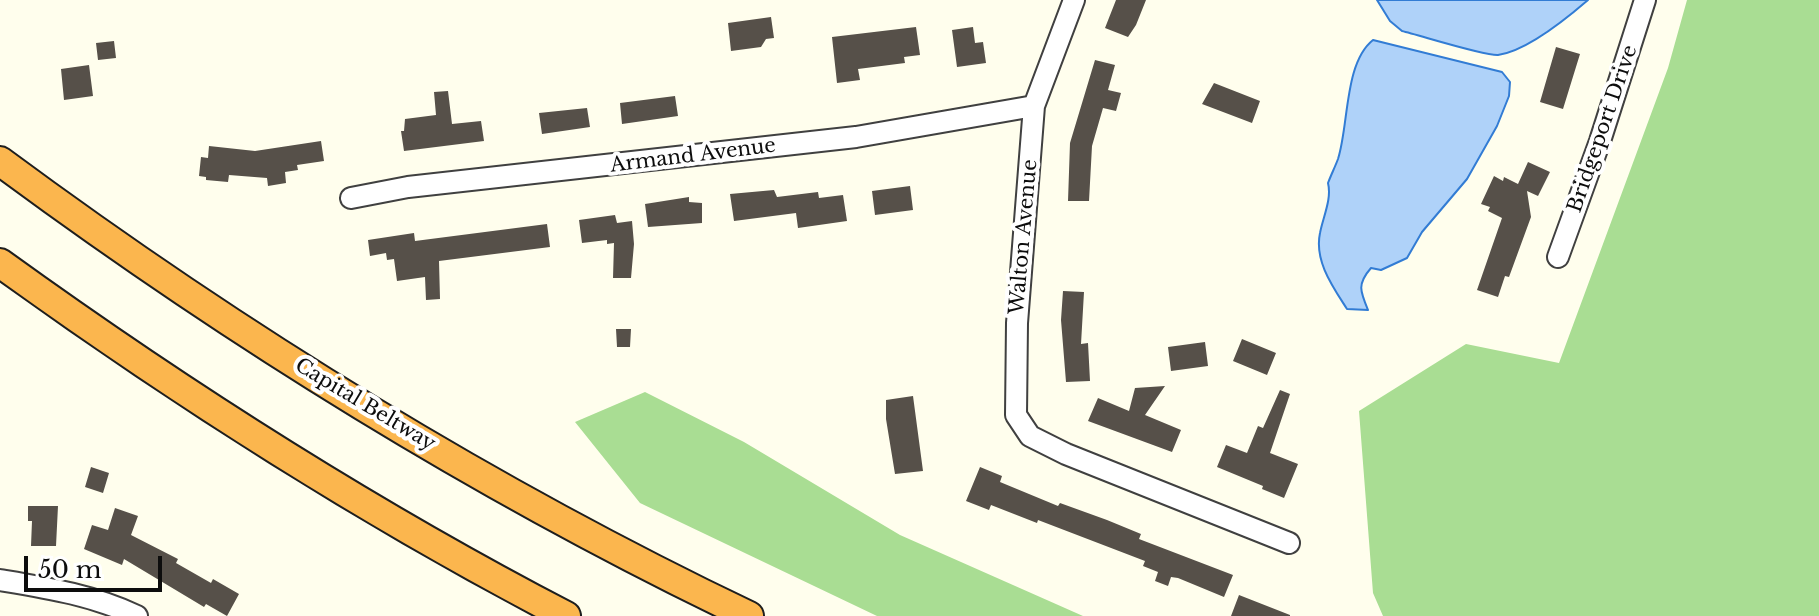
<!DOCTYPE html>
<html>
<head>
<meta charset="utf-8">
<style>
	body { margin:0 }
	#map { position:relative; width:1819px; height:616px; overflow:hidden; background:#fffeed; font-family:"Libre Baskerville",serif }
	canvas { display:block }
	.scale { position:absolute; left:24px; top:556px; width:138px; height:36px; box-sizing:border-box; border:4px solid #0d0d0d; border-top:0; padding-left:10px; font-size:24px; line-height:28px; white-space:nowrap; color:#0d0d0d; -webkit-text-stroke:6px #fff; paint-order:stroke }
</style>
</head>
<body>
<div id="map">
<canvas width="1819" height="616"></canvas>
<div class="scale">50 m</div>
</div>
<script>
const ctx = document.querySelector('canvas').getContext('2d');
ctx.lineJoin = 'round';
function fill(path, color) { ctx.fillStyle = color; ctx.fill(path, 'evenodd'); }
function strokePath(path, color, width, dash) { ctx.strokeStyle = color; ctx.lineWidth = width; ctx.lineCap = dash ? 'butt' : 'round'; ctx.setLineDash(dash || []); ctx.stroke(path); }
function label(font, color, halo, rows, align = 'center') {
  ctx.font = font + ' "Libre Baskerville",serif'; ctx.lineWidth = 8; ctx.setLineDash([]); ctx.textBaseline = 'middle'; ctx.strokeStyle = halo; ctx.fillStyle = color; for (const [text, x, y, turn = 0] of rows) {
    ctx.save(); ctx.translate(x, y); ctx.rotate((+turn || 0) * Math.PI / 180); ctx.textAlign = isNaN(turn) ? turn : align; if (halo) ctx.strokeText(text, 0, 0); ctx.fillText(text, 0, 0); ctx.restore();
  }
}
const forest = new Path2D(`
	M1687 0H1819V616H1383L1373 593 1359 411 1466 344 1559 363 1668 68Z
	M645 392 744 442 900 535 1083 616H877L640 503 575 422Z`);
const water = new Path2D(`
	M1377 0H1588C1566 19 1527 51 1498 55 1485 56 1419 35 1402 31L1390 21Z
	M1373 40 1502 72 1510 82 1509 96 1497 126 1467 179 1422 232 1407 258 1381 270 1371 268C1357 284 1360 291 1368 310L1347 309C1333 287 1314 261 1320 233 1323 217 1332 199 1328 183 1331 175 1335 167 1338 159 1349 125 1344 63 1373 40Z`);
const building = new Path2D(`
	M1116 0H1146L1136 25 1128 37 1105 28Z
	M771 17 774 38 766 39 761 47 731 51 728 23Z
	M916 27 920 55 904 57 905 63 858 69 860 80 837 83 832 37Z
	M973 27 975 43 983 42 986 63 957 67 952 30Z
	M114 41 116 58 98 60 96 43Z
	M1556 47 1580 54 1563 109 1540 102Z
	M1095 60 1115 65 1108 90 1121 93 1116 111 1103 108 1092 146 1089 201H1068L1070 143Z
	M89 65 93 96 64 100 61 69Z
	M1214 83 1260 101 1252 123 1202 104Z
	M448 91 452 124 481 121 484 141 404 151 401 131H404L405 119 436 115 434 92Z
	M675 96 678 116 622 124 620 103Z
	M587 108 590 127 542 134 539 113Z
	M321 141 324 161 297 165 298 170 285 172 286 183 268 186 267 178 229 175 228 182 206 180V177L199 176 201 157 208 158 209 146 255 151Z
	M1528 162 1550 172 1538 196 1527 191 1531 217 1509 277 1505 276 1498 297 1477 290 1502 218 1488 211 1490 207 1481 204 1494 176 1503 181 1504 177 1518 184Z
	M910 186 913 210 875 215 872 191Z
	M774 190 777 197 818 192 819 198 843 195 847 221 798 228 796 213 734 221 730 194Z
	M689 197V202L702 203V223L648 227 645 204Z
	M615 215 617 223 632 221 634 244 631 278H613L614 243 607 244V240L582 243 579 220Z
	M547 224 550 247 439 261 440 299 426 300 425 277 397 281 394 259 387 260 386 253 370 256 368 240 414 233 415 241Z
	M1063 291 1084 292 1081 344 1088 343 1090 381 1066 382 1061 320Z
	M616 329H631L630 347H617Z
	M1242 339 1276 353 1267 375 1233 361Z
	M1205 342 1208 366 1171 371 1168 347Z
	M1165 386 1145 415 1181 430 1172 452 1088 421 1098 398 1129 411 1135 388Z
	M1280 390 1290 394 1270 453 1298 464 1284 498 1262 489 1263 486 1217 467 1226 445 1247 453 1258 426 1263 428Z
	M913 396 923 471 895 474 886 419V400Z
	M91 467 109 473 103 493 85 487Z
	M980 467 1002 476 1000 482 1058 506 1060 503 1107 520 1141 534 1139 539 1233 575 1224 597 1178 578 1171 577 1168 586 1155 581 1158 572 1143 566 1145 561 1038 520 1037 523 991 505 989 510 966 501Z
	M28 506H58L56 546H31L32 521H28Z
	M115 508 138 516 131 535 178 559 176 563 211 583 213 579 239 594 227 616 206 604 204 607 124 559 122 565 84 549 92 525 108 530Z
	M1239 595 1290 615V616H1231Z`);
const minor = new Path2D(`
	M1074 0 1034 106 1017 323 1016 415 1030 436 1066 454 1289 543
	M351 198 408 187 856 137 1034 106
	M1558 257 1600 141 1645 0
	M0 580C48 588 93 595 137 616`);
const highway = new Path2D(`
	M0 161C235 335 486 490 749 616
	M0 263C180 393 368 513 566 616`);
const streetNames = [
	["Bridgeport Drive",1603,129,-71],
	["Armand Avenue",693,156,-7],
	["Walton Avenue",1024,237,-85],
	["Capital Beltway",365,405,31]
];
fill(forest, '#a9dd93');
fill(water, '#afd2f9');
strokePath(water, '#327cd4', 2);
fill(building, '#565049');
strokePath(minor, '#404040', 24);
strokePath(highway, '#1e1e1e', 32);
strokePath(minor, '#fff', 20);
strokePath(highway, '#fbb64e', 28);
label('20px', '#0d0d0d', '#fff', streetNames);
</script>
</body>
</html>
